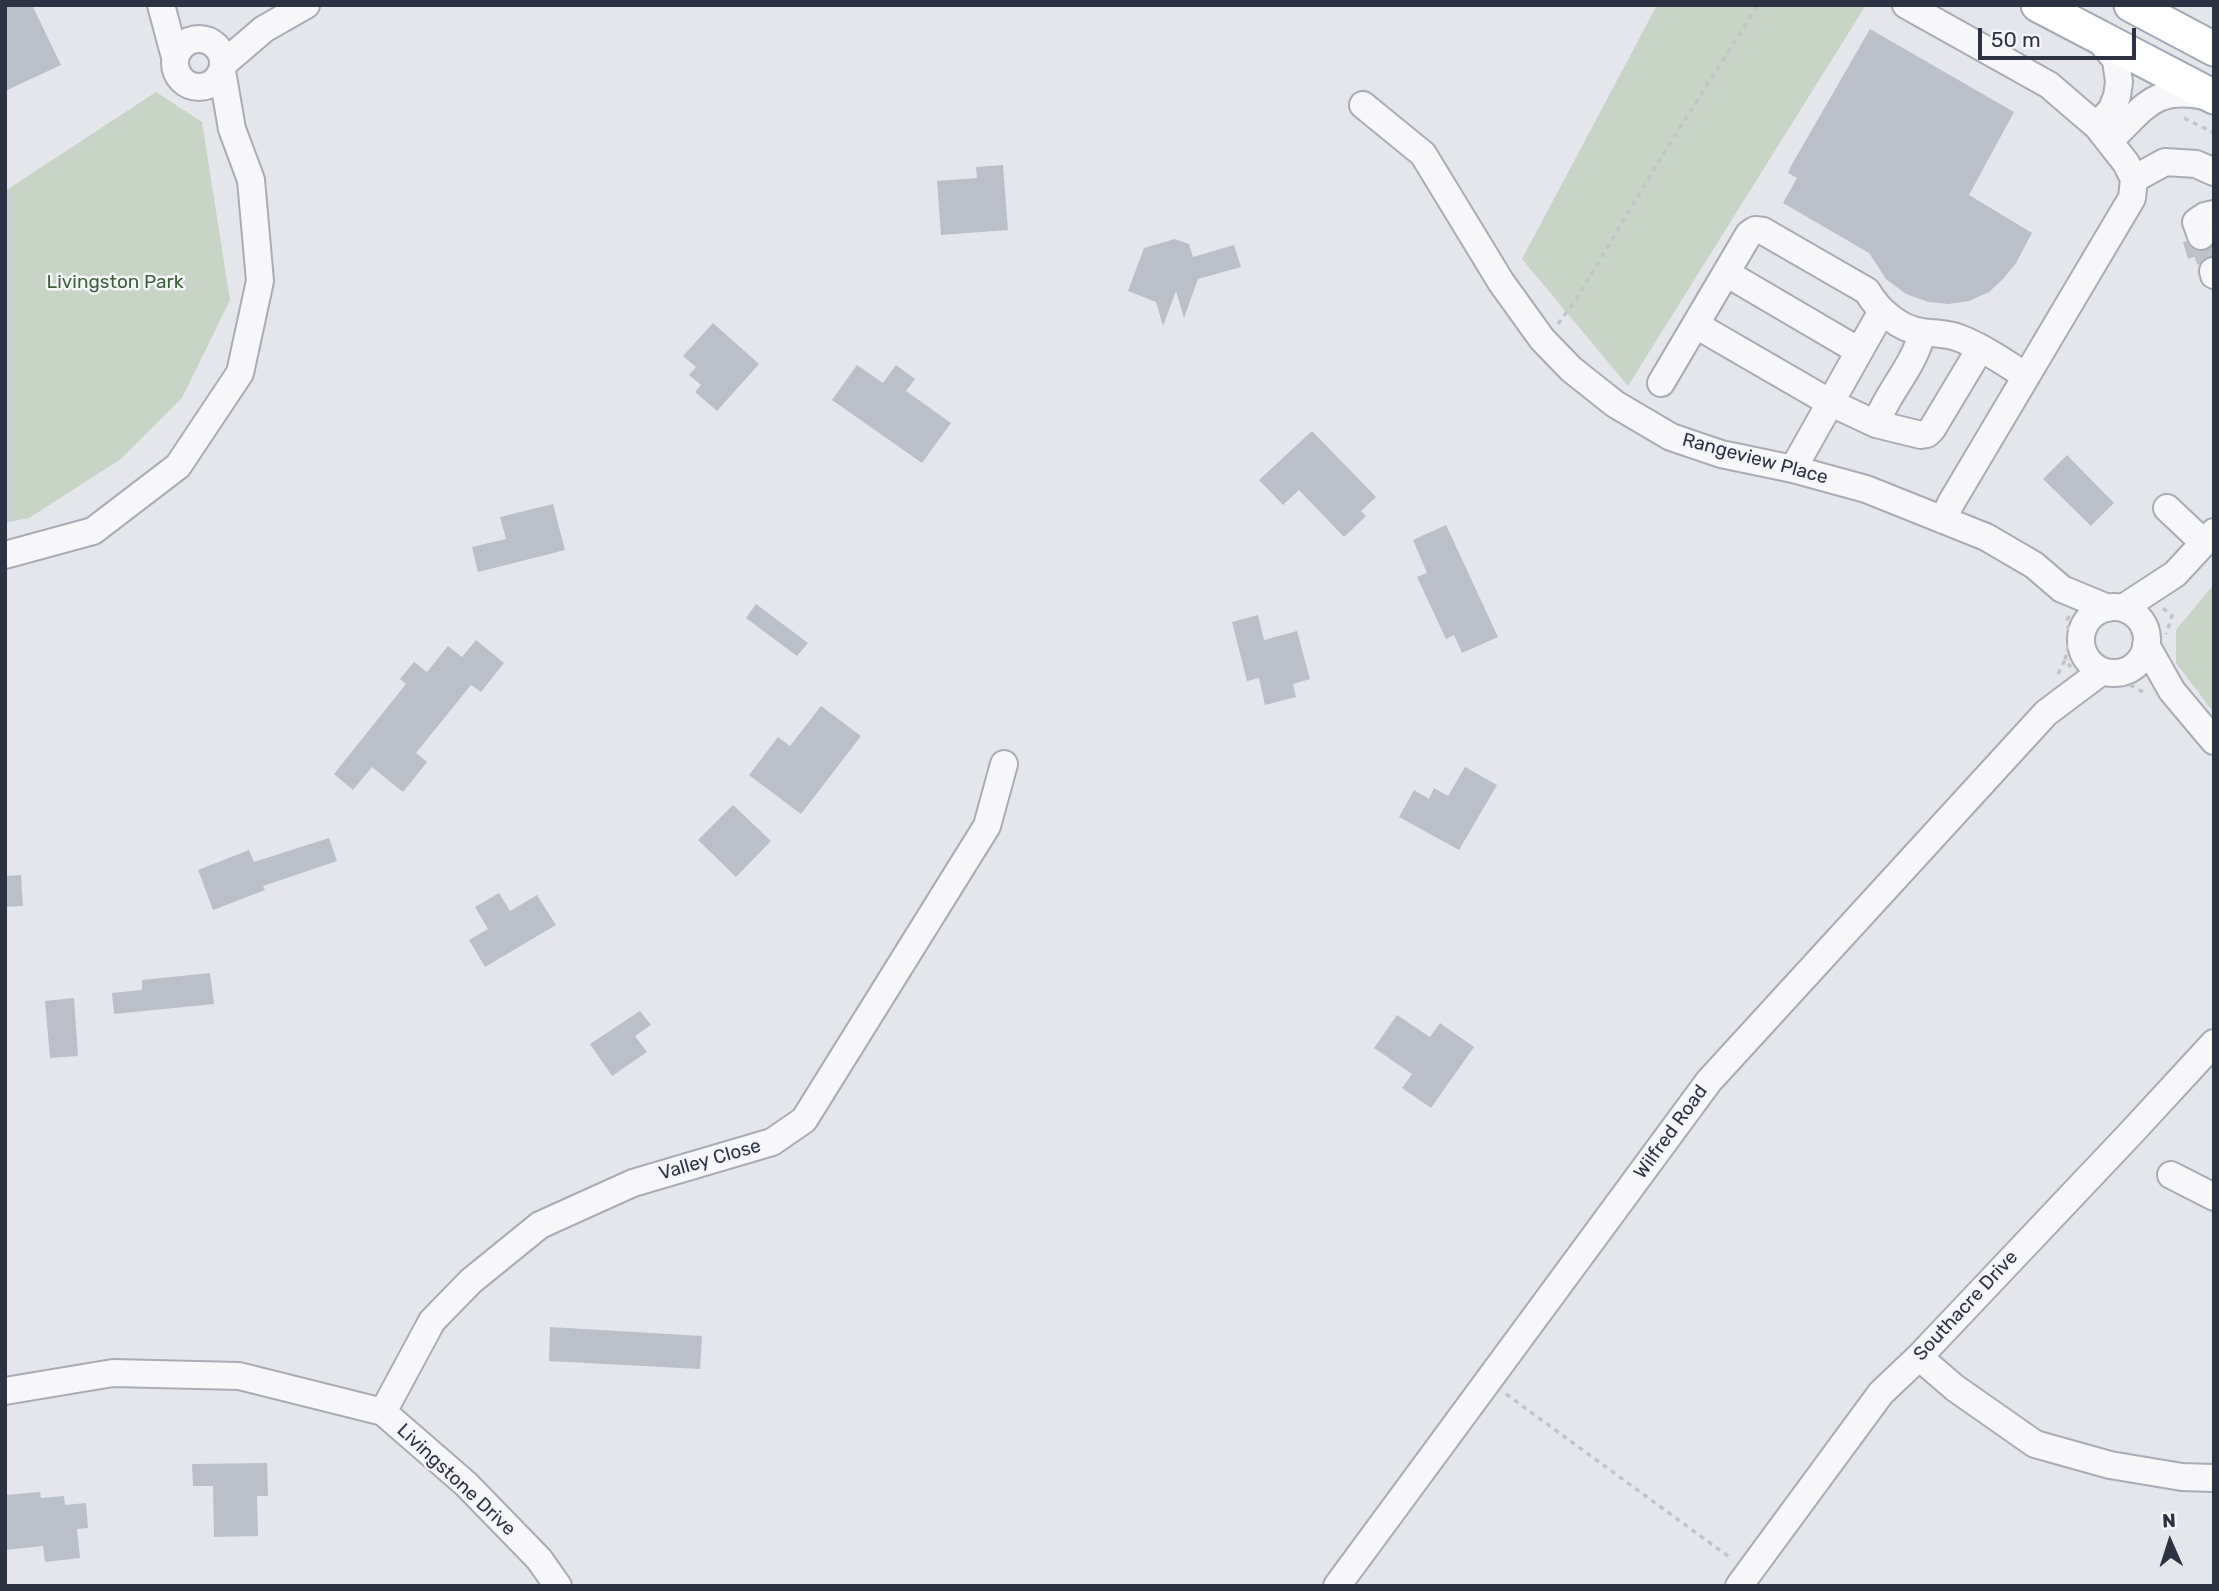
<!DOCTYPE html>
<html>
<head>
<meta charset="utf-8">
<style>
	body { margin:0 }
	#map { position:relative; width:2219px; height:1591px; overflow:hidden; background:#e4e6eb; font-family:Rubik,sans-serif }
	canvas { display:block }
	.frame { position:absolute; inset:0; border:7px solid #2c3243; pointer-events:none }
	.north { position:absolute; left:2135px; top:1507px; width:70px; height:70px; -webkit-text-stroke:5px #f4f5f9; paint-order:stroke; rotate:357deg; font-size:19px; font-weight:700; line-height:28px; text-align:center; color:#2c3243 }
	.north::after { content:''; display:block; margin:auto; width:24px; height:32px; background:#2c3243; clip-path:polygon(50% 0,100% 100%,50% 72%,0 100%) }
	.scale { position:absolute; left:1978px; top:28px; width:158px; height:32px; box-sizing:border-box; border:4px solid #2c3243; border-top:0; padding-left:9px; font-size:21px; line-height:24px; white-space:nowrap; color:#2c3243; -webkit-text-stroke:5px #f4f5f9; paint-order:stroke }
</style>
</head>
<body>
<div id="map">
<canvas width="2219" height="1591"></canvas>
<div class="frame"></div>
<div class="north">N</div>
<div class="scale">50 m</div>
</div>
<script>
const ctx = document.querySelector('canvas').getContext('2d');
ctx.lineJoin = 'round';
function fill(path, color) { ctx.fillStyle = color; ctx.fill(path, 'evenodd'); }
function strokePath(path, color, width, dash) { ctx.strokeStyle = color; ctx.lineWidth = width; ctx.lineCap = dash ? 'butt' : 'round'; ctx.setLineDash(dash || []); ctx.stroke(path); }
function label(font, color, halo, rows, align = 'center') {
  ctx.font = font + ' Rubik,sans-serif'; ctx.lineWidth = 5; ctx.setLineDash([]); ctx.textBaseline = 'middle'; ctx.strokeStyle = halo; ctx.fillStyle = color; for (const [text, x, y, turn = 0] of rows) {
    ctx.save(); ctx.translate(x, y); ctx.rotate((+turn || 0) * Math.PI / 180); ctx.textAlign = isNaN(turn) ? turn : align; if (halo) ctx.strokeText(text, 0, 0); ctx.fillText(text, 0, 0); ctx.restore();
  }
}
const green = new Path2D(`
	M1657 5H1866L1628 386 1522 259Z
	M156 92 202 122 230 300 182 398 121 459 29 518 5 523V191Z
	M2214 584V713L2176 663V630Z`);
const building = new Path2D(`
	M5 5H32L61 65 5 91Z
	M1870 29 2014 112 1969 195 2032 233 2016 263 2003 279 1989 292 1969 301 1949 304 1928 302 1906 294 1886 279 1869 253 1783 203 1797 178 1788 173 1791 166Z
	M1003 165 1008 230 941 235 937 181 977 178 976 167Z
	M1175 239 1189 244 1193 257 1234 245 1241 267 1198 279 1184 318 1176 291 1163 326 1156 302 1128 291 1144 248Z
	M2186 241 2191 248 2199 252 2207 251 2213 246 2214 256 2203 259 2199 265 2196 256 2188 259 2183 242Z
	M713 323 759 364 717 411 695 392 701 385 689 375 696 367 683 356Z
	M857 365 883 383 896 365 915 379 906 391 951 423 922 463 832 400Z
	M1312 431 1376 497 1361 511 1366 516 1344 537 1299 490 1283 505 1259 480Z
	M2067 455 2114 503 2091 526 2043 479Z
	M553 504 565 550 478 572 472 547 506 539 500 517Z
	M1446 525 1498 637 1462 653 1454 635 1446 639 1417 577 1427 573 1413 540Z
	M756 604 808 643 797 656 746 618Z
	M1258 615 1264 640 1297 631 1310 679 1293 684 1296 697 1265 705 1259 678 1247 681 1232 622Z
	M476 640 504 663 481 692 471 685 416 753 427 762 403 792 372 767 353 790 334 774 406 684 400 679 414 662 427 672 448 646 462 657Z
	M821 706 861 736 801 814 749 775 778 737 790 746Z
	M1465 767 1497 785 1459 850 1399 817 1414 790 1429 799 1434 788 1448 796Z
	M733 805 771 841 736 877 698 840Z
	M329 838 337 861 263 886 265 890 213 910 198 870 249 850 254 862Z
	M21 875 23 906 5 907V876Z
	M499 893 510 911 537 895 556 925 485 967 469 940 488 929 475 907Z
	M210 973 214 1004 114 1014 112 993 142 990V980Z
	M74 998 78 1056 50 1058 45 1001Z
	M640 1011 651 1025 635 1036 647 1052 612 1076 590 1044Z
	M1397 1015 1430 1037 1440 1023 1474 1047 1431 1108 1402 1088 1412 1074 1374 1048Z
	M550 1327 702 1336 700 1369 549 1361Z
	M267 1463 268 1496H257L258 1536 214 1537 213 1486H193L192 1464Z
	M40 1492 41 1498 64 1496 65 1505 86 1503 88 1528 77 1529 80 1558 45 1562 43 1546 5 1550V1495Z`);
const minorTunnel = new Path2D(`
	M2201 236 2213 271`);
const path = new Path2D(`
	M2184 118 2214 133
	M1558 324 1577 298 1665 151 1758 5
	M2163 608 2172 616 2166 634
	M2069 616 2067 620 2070 640 2065 660 2071 667
	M2058 674 2065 660
	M2120 683 2130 685 2145 693
	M1506 1394 1732 1559`);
const minor = new Path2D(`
	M161 5 175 57
	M1906 5 2049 85 2078 110 2097 126 2126 163 2134 179 2132 198 1951 503 1943 520
	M2097 37 2116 60 2119 82 2117 96 2112 109 2097 126
	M175 63a24 24 0 1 1 48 0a24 24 0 1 1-48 0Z
	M223 64 264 29 306 5
	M1363 105 1423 154 1501 282 1542 339 1571 369 1615 404 1671 437 1721 454 1793 469 1866 489 1986 537 2034 565 2062 589 2108 608
	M2110 140C2144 109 2153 85 2205 96
	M2134 179 2165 162 2196 164 2214 172
	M2201 236 2196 222 2205 216 2214 214
	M2213 271 2214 275
	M1726 273 1859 351
	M1696 325 1829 402 1876 424 1921 435 1927 434 1932 429 1980 349
	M1661 383 1749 234 1755 230 1763 231 1867 291C1878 310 1899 329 1922 332 1935 334 1947 333 1959 338 1983 347 2005 363 2026 376
	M1876 424C1887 392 1915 366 1922 332
	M1793 469 1882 311
	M2167 508 2204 543
	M5 555 93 531 178 466 240 373 260 281 251 180 232 129 222 71
	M2081 640a33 33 0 1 1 66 0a33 33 0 1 1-66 0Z
	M2123 608 2175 574 2214 532
	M2146 645 2172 691 2214 741
	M2171 1175 2214 1197
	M1919 1357 1955 1388 2035 1444 2110 1465 2182 1477 2214 1478
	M5 1391 113 1373 239 1376 383 1412 466 1484 539 1559 558 1586
	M383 1412 432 1321 471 1281 540 1225 633 1183 772 1142 804 1120 987 826 1004 764
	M1337 1586 1709 1081 2046 713 2102 671
	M1739 1586 1881 1393 1919 1357 2131 1133 2214 1043`);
const major = new Path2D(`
	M2038 5 2214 97
	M2131 5 2214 49`);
const parkNames = [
	["Livingston Park",115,283]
];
const streetNames = [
	["Rangeview Place",1755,459,15],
	["Wilfred Road",1671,1132,-54],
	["Valley Close",710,1160,-16],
	["Southacre Drive",1966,1306,-47],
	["Livingstone Drive",456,1480,43]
];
fill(green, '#c8d5c6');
fill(building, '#bbbfc8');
strokePath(minorTunnel, '#bfc2c9', 26, [26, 13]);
strokePath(minor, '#a9acb5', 30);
strokePath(major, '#a4a9b7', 37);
strokePath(path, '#c2c4ca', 3.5, [5, 5]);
strokePath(minor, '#f7f7fa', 26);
strokePath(major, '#fff', 33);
label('19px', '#3d5f3a', '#f4f5f9', parkNames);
label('19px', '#2c3243', '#f4f5f9', streetNames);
</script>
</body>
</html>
